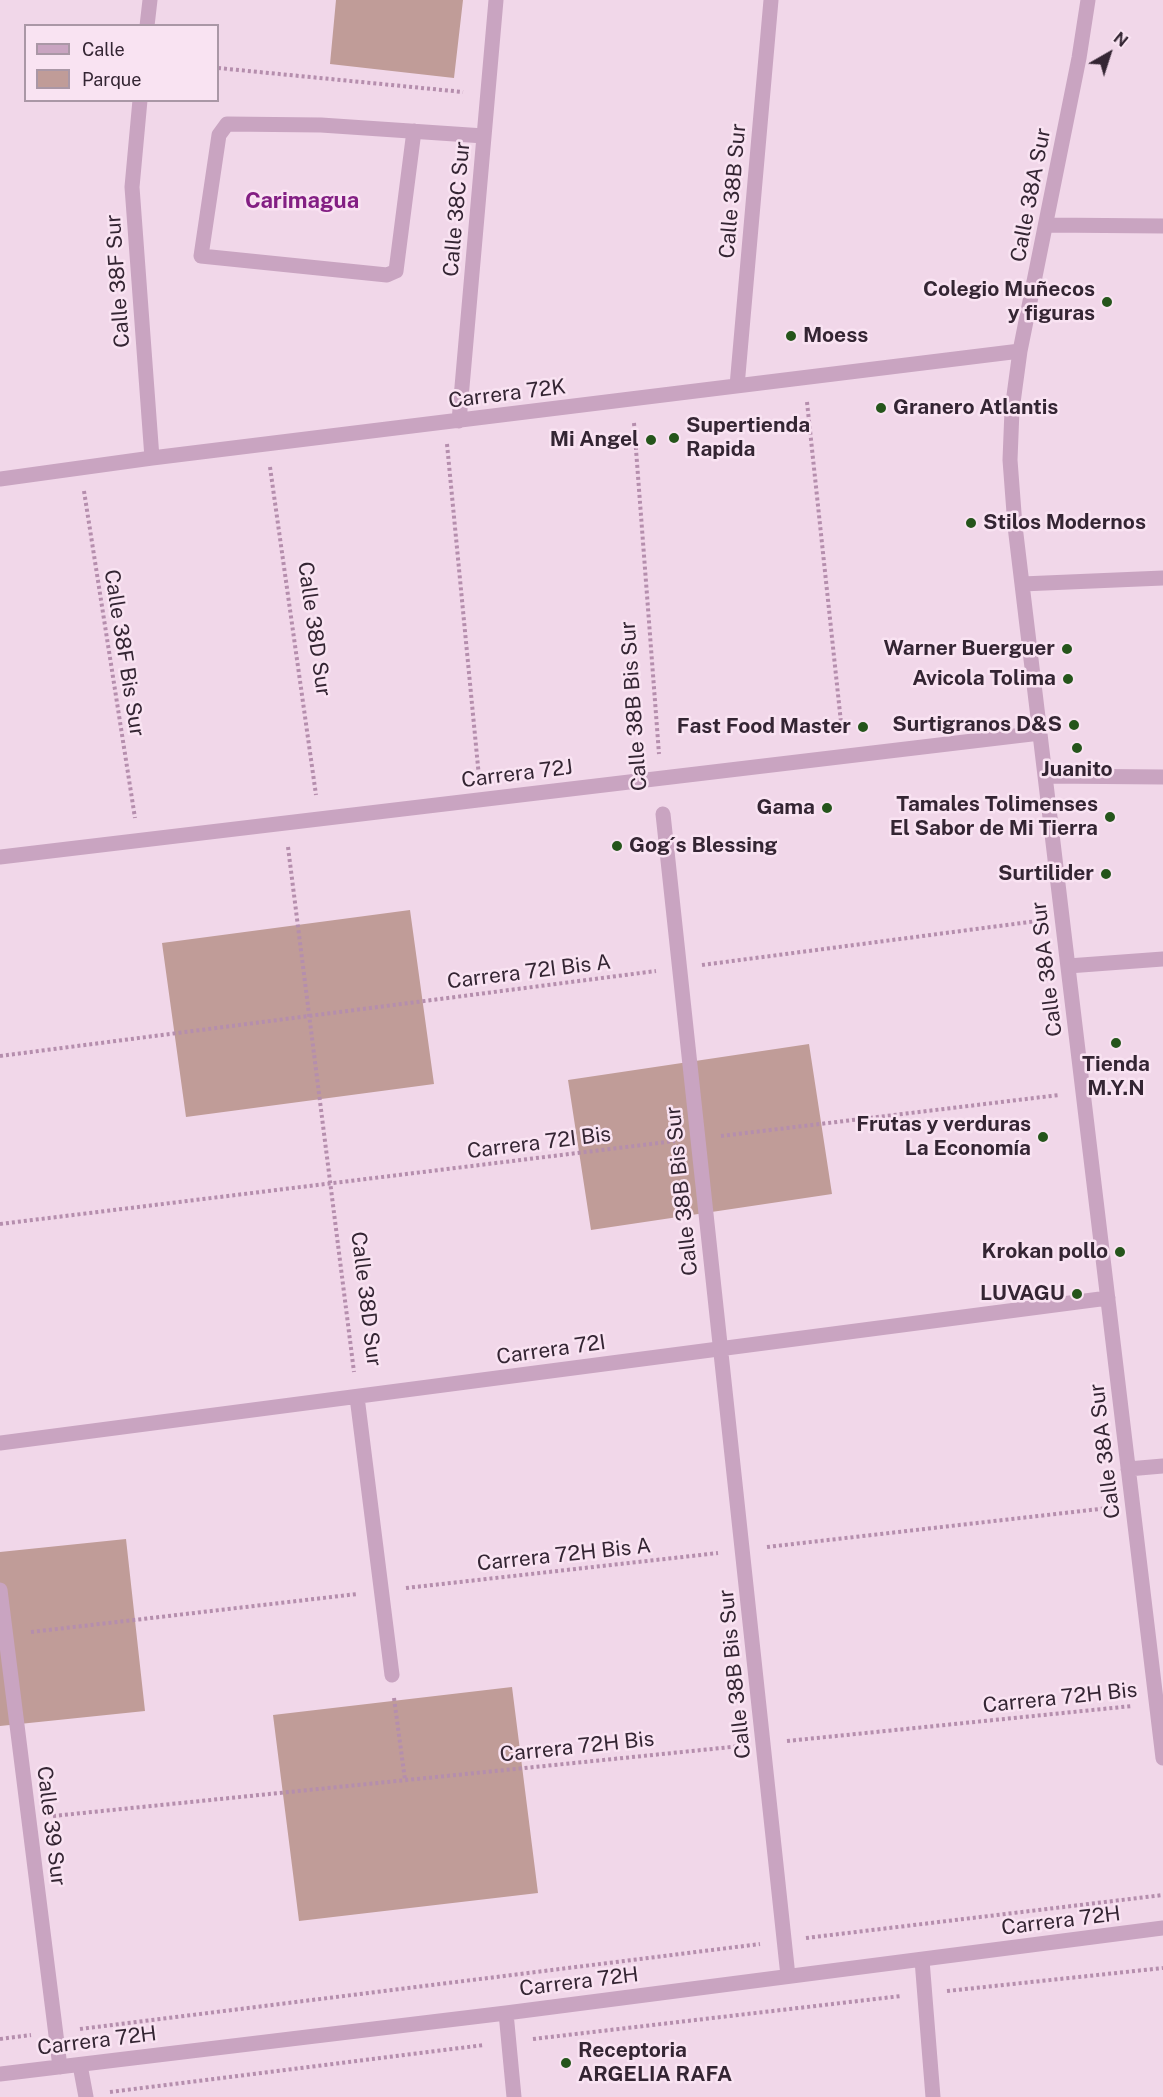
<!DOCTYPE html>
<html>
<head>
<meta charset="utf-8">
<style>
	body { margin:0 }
	#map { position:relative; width:1163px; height:2097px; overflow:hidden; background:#f1d7e9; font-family:"Public Sans",sans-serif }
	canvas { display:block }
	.legend { position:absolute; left:24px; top:24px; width:195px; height:78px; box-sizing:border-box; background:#f9e3f2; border:2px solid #aa97a6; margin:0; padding:8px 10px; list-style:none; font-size:18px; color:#342533 }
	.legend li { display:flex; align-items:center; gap:12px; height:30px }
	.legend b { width:30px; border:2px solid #aa97a6 }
	.north { position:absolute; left:1079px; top:24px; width:60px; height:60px; -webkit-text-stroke:4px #f9e3f2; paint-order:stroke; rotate:39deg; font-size:16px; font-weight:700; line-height:24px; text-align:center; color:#342533 }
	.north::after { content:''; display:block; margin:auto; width:21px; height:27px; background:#342533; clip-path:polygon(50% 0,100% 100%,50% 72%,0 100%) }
</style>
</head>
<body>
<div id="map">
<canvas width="1163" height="2097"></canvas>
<ul class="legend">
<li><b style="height:8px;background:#c9a4c1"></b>Calle</li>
<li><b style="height:16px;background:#c09c98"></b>Parque</li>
</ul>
<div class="north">N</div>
</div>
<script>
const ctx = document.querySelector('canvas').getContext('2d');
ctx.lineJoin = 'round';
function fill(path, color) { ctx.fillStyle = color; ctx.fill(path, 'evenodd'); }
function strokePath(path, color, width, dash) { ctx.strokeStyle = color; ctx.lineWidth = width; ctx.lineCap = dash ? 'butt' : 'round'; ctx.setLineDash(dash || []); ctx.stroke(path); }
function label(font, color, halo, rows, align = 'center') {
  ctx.font = font + ' "Public Sans",sans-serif'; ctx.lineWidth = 5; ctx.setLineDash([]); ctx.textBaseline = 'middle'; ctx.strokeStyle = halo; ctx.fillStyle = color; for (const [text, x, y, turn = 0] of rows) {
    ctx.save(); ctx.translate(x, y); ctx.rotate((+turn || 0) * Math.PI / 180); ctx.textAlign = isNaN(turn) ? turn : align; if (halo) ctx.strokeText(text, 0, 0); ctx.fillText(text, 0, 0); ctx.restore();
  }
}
const green = new Path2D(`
	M336 0H463L454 78 330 64Z
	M410 910 434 1084 186 1117 162 943Z
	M809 1044 832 1194 591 1230 568 1080Z
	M126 1539 145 1711 0 1726V1552Z
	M512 1687 538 1893 299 1921 273 1715Z`);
const path = new Path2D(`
	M218 68 463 92
	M807 402 842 732
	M634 423 659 754
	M447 444 479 777
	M270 467 316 795
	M84 491 135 818
	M288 847 354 1372
	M702 965 1037 921
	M0 1056 656 971
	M721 1136 1059 1095
	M0 1224 675 1141
	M767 1547 1108 1508
	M406 1588 718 1553
	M31 1632 357 1594
	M394 1698 405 1780
	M787 1741 1132 1706
	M53 1816 741 1746
	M806 1938 1163 1895
	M947 1991 1163 1968
	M80 2029 760 1944
	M0 2039 31 2035
	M533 2039 901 1996
	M110 2092 484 2045`);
const minor = new Path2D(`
	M1088 0 1079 58 1020 351 1012 410 1010 460 1015 526 1163 1758
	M147 26 150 0
	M140 100 132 187 152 458
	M414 131 396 271 387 275 201 256 219 135 227 124 321 125 484 136
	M1046 225 1163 226
	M737 386 771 0
	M459 421 496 0
	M0 479 152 458 1020 351
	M1022 584 1163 578
	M1045 776 1163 777
	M663 814 788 1976
	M0 857 1040 733
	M1068 966 1163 959
	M357 1397 392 1675
	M0 1443 1108 1298
	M1128 1469 1163 1466
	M0 1590 60 2067
	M922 1960 933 2097
	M506 2013 514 2097
	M80 2065 86 2097
	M0 2074 506 2013 1163 1928`);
const markers = [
	[1107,302,6,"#25551b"],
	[791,336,6,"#25551b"],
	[881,408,6,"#25551b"],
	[674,438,6,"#25551b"],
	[651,440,6,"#25551b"],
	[971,523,6,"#25551b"],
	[1067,649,6,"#25551b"],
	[1068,679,6,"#25551b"],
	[1074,725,6,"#25551b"],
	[863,727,6,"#25551b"],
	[1077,748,6,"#25551b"],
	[827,808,6,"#25551b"],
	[1110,817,6,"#25551b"],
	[617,846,6,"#25551b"],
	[1106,874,6,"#25551b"],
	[1116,1043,6,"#25551b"],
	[1043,1137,6,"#25551b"],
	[1120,1252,6,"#25551b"],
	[1077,1294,6,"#25551b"],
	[566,2063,6,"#25551b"]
];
const streetNames = [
	["Calle 38B Sur",733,191,-85],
	["Calle 38A Sur",1031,195,-79],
	["Calle 38C Sur",457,209,-85],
	["Calle 38F Sur",118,281,-94],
	["Carrera 72K",507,394,-7],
	["Calle 38D Sur",314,629,82],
	["Calle 38F Bis Sur",124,653,81],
	["Calle 38B Bis Sur",634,706,-94],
	["Carrera 72J",517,774,-7],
	["Calle 38A Sur",1047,969,-97],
	["Carrera 72I Bis A",529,972,-7],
	["Carrera 72I Bis",539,1143,-7],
	["Calle 38B Bis Sur",682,1191,-96],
	["Calle 38D Sur",366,1299,83],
	["Carrera 72I",551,1350,-8],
	["Calle 38A Sur",1105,1451,-97],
	["Carrera 72H Bis A",564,1555,-6],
	["Calle 38B Bis Sur",735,1674,-96],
	["Carrera 72H Bis",1060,1698,-6],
	["Carrera 72H Bis",577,1747,-6],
	["Calle 39 Sur",51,1826,83],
	["Carrera 72H",1061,1921,-7],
	["Carrera 72H",579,1982,-7],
	["Carrera 72H",97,2041,-7]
];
const poiNames = [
	["Colegio Muñecos",1095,290],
	["y figuras",1095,314],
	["Moess",803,336,"left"],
	["Granero Atlantis",893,408,"left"],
	["Supertienda",686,426,"left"],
	["Rapida",686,450,"left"],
	["Mi Angel",639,440],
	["Stilos Modernos",983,523,"left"],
	["Warner Buerguer",1055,649],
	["Avicola Tolima",1056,679],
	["Surtigranos D&S",1062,725],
	["Fast Food Master",851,727],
	["Juanito",1077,770,"center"],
	["Tamales Tolimenses",1098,805],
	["El Sabor de Mi Tierra",1098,829],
	["Gama",815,808],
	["Gog´s Blessing",629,846,"left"],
	["Surtilider",1094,874],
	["Tienda",1116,1065,"center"],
	["M.Y.N",1116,1089,"center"],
	["Frutas y verduras",1031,1125],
	["La Economía",1031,1149],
	["Krokan pollo",1108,1252],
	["LUVAGU",1065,1294],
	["Receptoria",578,2051,"left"],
	["ARGELIA RAFA",578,2075,"left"]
];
const neighbourhoodNames = [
	["Carimagua",302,201]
];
fill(green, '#c09c98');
strokePath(path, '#b58ead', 4, [3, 3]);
strokePath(minor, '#c9a4c1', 15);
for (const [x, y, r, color] of markers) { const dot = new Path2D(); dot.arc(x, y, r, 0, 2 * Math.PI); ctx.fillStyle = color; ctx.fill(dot); strokePath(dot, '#f9e3f2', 2); }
label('21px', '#342533', '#f9e3f2', streetNames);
label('bold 21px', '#342533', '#f9e3f2', poiNames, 'right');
label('bold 22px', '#831e83', '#f9e3f2', neighbourhoodNames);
</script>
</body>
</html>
